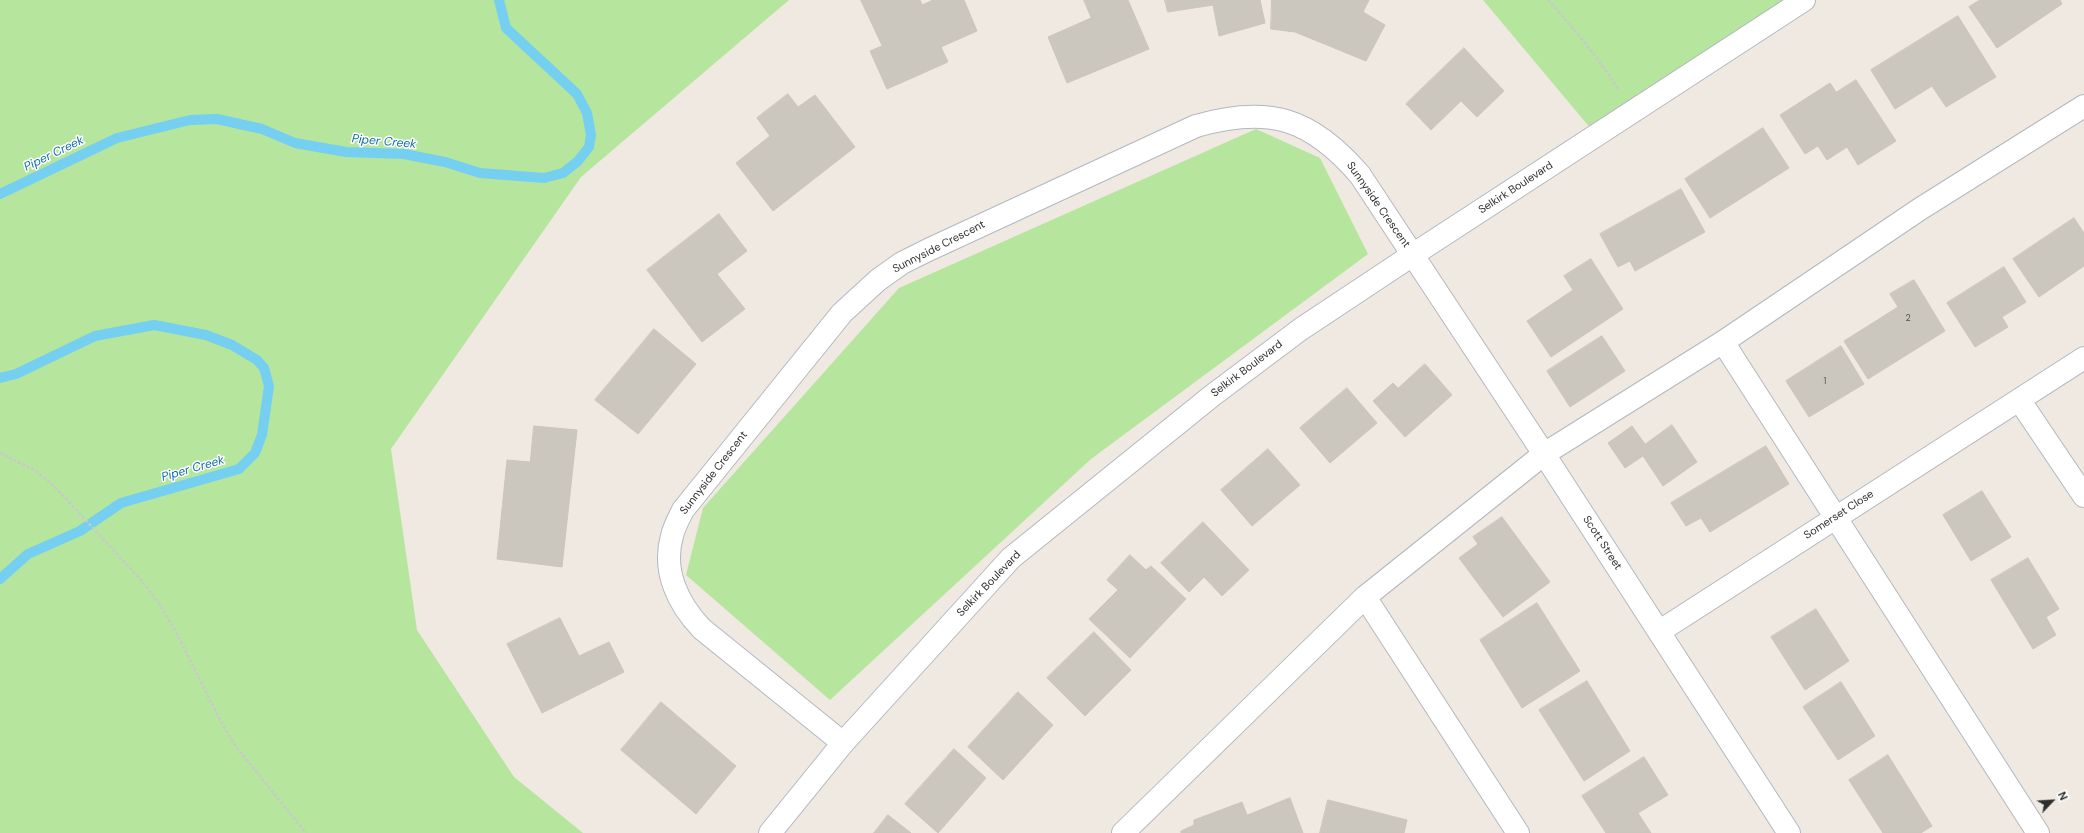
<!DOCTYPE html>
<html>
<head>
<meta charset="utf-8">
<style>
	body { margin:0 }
	#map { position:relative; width:2084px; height:833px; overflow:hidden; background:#efe9e1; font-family:"DM Sans",sans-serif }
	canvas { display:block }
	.north { position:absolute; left:2032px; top:781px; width:40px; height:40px; -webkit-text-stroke:3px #fff; paint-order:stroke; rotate:65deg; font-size:11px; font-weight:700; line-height:16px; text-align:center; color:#2e2e2e }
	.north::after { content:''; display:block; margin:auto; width:14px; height:18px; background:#2e2e2e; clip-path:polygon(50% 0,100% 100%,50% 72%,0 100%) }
</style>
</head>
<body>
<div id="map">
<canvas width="2084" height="833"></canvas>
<div class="north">N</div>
</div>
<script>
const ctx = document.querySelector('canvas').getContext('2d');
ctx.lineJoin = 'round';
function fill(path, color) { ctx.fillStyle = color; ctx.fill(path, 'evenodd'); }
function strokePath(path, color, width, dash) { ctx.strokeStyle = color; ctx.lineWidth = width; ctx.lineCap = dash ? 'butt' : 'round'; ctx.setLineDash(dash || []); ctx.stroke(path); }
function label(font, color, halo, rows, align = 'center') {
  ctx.font = font + ' "DM Sans",sans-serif'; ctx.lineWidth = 3; ctx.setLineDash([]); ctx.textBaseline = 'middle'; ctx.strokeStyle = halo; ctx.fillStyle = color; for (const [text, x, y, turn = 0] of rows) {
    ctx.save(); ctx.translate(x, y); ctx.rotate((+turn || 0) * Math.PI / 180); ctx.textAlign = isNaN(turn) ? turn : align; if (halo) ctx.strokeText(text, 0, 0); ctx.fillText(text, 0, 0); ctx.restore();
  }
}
const green = new Path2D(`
	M0 0H789L581 177 391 449 417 630 514 777 583 833H0Z
	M1483 0H1804L1597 136Z
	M1256 129 1320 158 1368 254 1091 459 830 700 686 575 703 508 899 288Z`);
const stream = new Path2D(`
	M0 194 117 138 190 120 217 119 262 129 295 143 346 152 404 154 445 162 480 173 544 178 563 173 578 161 589 147 591 135 587 113 577 94 506 28 499 0
	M0 378 16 374 95 336 154 325 206 335 232 345 257 360 264 368 269 386 262 435 255 453 239 469 121 503 80 531 28 554 0 579`);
const building = new Path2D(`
	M861 0H920L922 5 933 0H964L977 31 941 47 948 62 887 89 870 51 882 46Z
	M1084 0H1128L1149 49 1067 83 1048 37 1091 18Z
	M1165 0H1260L1265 23 1219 36 1213 5 1168 12Z
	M1272 0H1369L1363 12 1385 25 1366 61 1295 32 1271 29Z
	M1980 0H2060L2062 4 1997 48 1969 7Z
	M1958 16 1996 77 1946 107 1932 86 1895 109 1871 70Z
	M1464 48 1504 91 1477 117 1461 101 1431 130 1406 104Z
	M1856 80 1896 141 1858 165 1847 147 1827 160 1818 146 1805 154 1780 115 1830 83 1836 92Z
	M788 94 798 107 815 95 855 147 773 211 736 163 770 136 757 118Z
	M1763 128 1789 168 1710 218 1685 179Z
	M1681 189 1705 232 1635 271 1630 261 1618 267 1600 234Z
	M719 214 747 251 717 274 745 309 702 342 647 270Z
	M2074 218 2084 233V266L2039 297 2013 259Z
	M1591 259 1623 309 1551 357 1527 321 1573 290 1564 276Z
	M2004 267 2026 302 2002 317 2008 327 1975 347 1947 303Z
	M1914 280 1945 331 1868 379 1844 341 1898 307 1890 294Z
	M654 329 696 364 638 434 595 400Z
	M1602 336 1625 371 1570 407 1547 371Z
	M1841 346 1864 384 1809 417 1786 381Z
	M1425 364 1452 395 1405 437 1373 401 1393 383 1398 388Z
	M1347 388 1377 423 1330 463 1300 428Z
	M1672 425 1697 462 1663 486 1643 456 1625 468 1608 443 1632 426 1645 444Z
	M534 426 577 430 562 567 497 559 507 460 530 462Z
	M1766 446 1789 484 1710 532 1701 518 1686 526 1671 503Z
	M1268 449 1300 485 1252 526 1221 490Z
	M1982 491 2011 537 1971 561 1943 515Z
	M1502 517 1550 582 1503 617 1459 558 1478 544 1473 537Z
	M1203 522 1249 570 1222 596 1204 577 1189 592 1161 563Z
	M1130 555 1146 570 1151 566 1186 599 1130 658 1089 619 1118 590 1107 580Z
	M2028 558 2059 609 2046 617 2056 635 2033 649 1991 580Z
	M1537 603 1580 671 1522 708 1480 640Z
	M1816 609 1849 661 1805 690 1771 637Z
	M560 618 579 656 609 642 624 672 542 713 507 644Z
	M1094 632 1131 670 1085 716 1047 678Z
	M1587 681 1630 751 1584 781 1539 710Z
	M1841 682 1875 736 1838 760 1803 707Z
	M1018 692 1053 725 1003 780 968 747Z
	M661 702 736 766 696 814 621 750Z
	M954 749 986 778 938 833 905 804Z
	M1888 755 1932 826 1921 833H1883L1849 780Z
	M1644 757 1668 795 1638 813 1651 833H1606L1582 796Z
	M1290 798 1303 833H1181V831L1194 825V820L1242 802 1247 815Z
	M1328 800 1407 820 1404 833H1320Z
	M888 815 911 833H874Z`);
const path = new Path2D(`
	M1548 0C1573 28 1598 57 1618 89
	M0 453 36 471 54 486 141 580 159 603 177 634 220 720 236 747 306 833`);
const minor = new Path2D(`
	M1723 342 2038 833
	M2020 401 2084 496
	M1365 597 1518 833
	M1660 631 2084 358
	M843 743 702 629C678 604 662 571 672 536 674 527 679 518 683 510L842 313 878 280 902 263 928 250 1196 126C1269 105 1311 118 1360 175L1544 454 1789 833
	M770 833 843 743 1011 558 1213 395 1301 329 1414 254 1804 0
	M1123 833 1365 597 1544 454 1723 342 1920 209 2084 106`);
const numberNames = [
	["2",1908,319],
	["1",1825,382]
];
const streetNames = [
	["Selkirk Boulevard",1516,188,-33],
	["Sunnyside Crescent",1378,205,55],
	["Sunnyside Crescent",939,247,-27],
	["Selkirk Boulevard",1247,369,-37],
	["Sunnyside Crescent",714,473,-52],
	["Somerset Close",1839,515,-33],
	["Scott Street",1602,543,57],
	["Selkirk Boulevard",989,584,-46]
];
const waterNames = [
	["Piper Creek",384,142,5],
	["Piper Creek",54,154,-26],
	["Piper Creek",193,469,-16]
];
fill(green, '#b6e59e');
strokePath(stream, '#75cff0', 10);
fill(building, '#cbc7bf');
strokePath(building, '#cbc5ba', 1);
strokePath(minor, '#b4b7c1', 24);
strokePath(path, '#c9c9c9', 2.5, [3, 2]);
strokePath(minor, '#fff', 22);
label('9px', '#555452', null, numberNames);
label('11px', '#2e2e2e', '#fff', streetNames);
label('italic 12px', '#0d6fa3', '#fff', waterNames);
</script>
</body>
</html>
